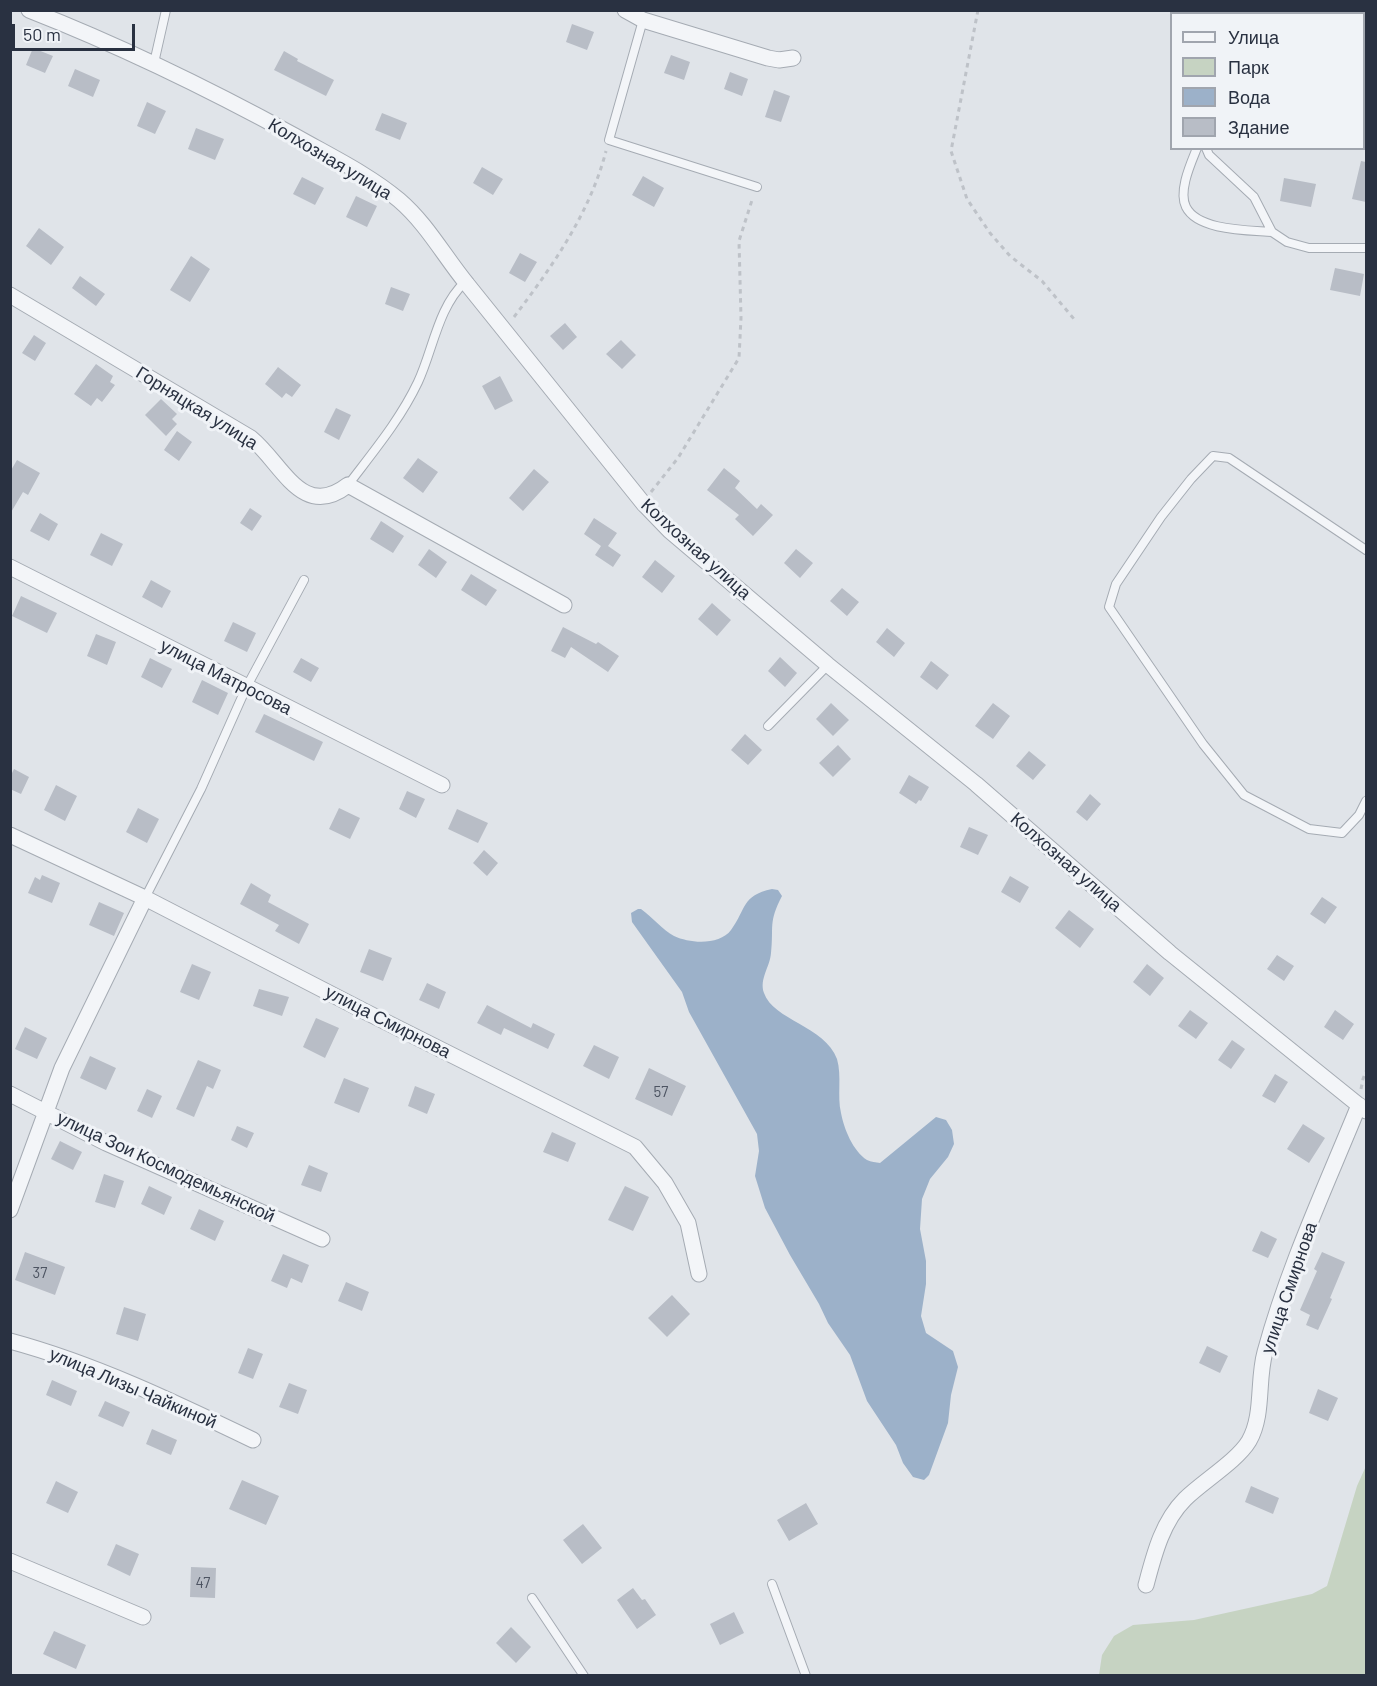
<!DOCTYPE html>
<html>
<head>
<meta charset="utf-8">
<style>
	body { margin:0 }
	#map { position:relative; width:1377px; height:1686px; overflow:hidden; background:#e0e4e9; font-family:Barlow,sans-serif }
	canvas { display:block }
	.frame { position:absolute; inset:0; border:12px solid #293141; pointer-events:none }
	.legend { position:absolute; left:1170px; top:12px; width:195px; height:138px; box-sizing:border-box; background:#f0f3f7; border:2px solid #a0a5ae; margin:0; padding:8px 10px; list-style:none; font-size:18px; color:#293141 }
	.legend li { display:flex; align-items:center; gap:12px; height:30px }
	.legend b { width:30px; border:2px solid #a0a5ae }
	.scale { position:absolute; left:12px; top:24px; width:123px; height:27px; box-sizing:border-box; border:3px solid #293141; border-top:0; padding-left:8px; font-size:18px; line-height:21px; white-space:nowrap; color:#293141; -webkit-text-stroke:4px #f0f3f7; paint-order:stroke }
</style>
</head>
<body>
<div id="map">
<canvas width="1377" height="1686"></canvas>
<div class="frame"></div>
<ul class="legend">
<li><b style="height:8px;background:#f3f5f8"></b>Улица</li>
<li><b style="height:16px;background:#c6d3c2"></b>Парк</li>
<li><b style="height:16px;background:#9cb1c9"></b>Вода</li>
<li><b style="height:16px;background:#b8bdc6"></b>Здание</li>
</ul>
<div class="scale">50 m</div>
</div>
<script>
const ctx = document.querySelector('canvas').getContext('2d');
ctx.lineJoin = 'round';
function fill(path, color) { ctx.fillStyle = color; ctx.fill(path, 'evenodd'); }
function strokePath(path, color, width, dash) { ctx.strokeStyle = color; ctx.lineWidth = width; ctx.lineCap = dash ? 'butt' : 'round'; ctx.setLineDash(dash || []); ctx.stroke(path); }
function label(font, color, halo, rows, align = 'center') {
  ctx.font = font + ' Barlow,sans-serif'; ctx.lineWidth = 6; ctx.setLineDash([]); ctx.textBaseline = 'middle'; ctx.strokeStyle = halo; ctx.fillStyle = color; for (const [text, x, y, turn = 0] of rows) {
    ctx.save(); ctx.translate(x, y); ctx.rotate((+turn || 0) * Math.PI / 180); ctx.textAlign = isNaN(turn) ? turn : align; if (halo) ctx.strokeText(text, 0, 0); ctx.fillText(text, 0, 0); ctx.restore();
  }
}
const green = new Path2D(`
	M1366 1466V1675H1099L1102 1655 1114 1636 1133 1625 1194 1620 1312 1594 1327 1586 1357 1486Z`);
const water = new Path2D(`
	M772 889 778 890 782 896C768 923 774 926 771 953 770 967 759 979 764 993 773 1020 825 1026 837 1059 842 1076 837 1096 841 1113 844 1129 853 1151 867 1160 871 1162 876 1162 880 1163L936 1117 946 1120 952 1130 954 1144 948 1157 930 1179 922 1199 920 1229 926 1261V1284L921 1316 926 1333 953 1351 958 1367 951 1395 948 1423 929 1475 924 1480 913 1477 903 1463 896 1445 867 1401 850 1355 828 1323 819 1304 790 1255 765 1208 755 1176 759 1151 757 1134 689 1012 682 992 632 922 631 913 638 909H641C652 917 663 930 674 936 691 944 720 945 731 930 747 908 741 896 772 889Z`);
const building = new Path2D(`
	M572 24 594 32 587 50 566 42Z
	M33 48 53 56 45 73 26 65Z
	M284 51 298 59 297 61 334 80 326 96 274 70Z
	M671 55 690 62 684 80 664 73Z
	M75 69 100 80 93 97 68 86Z
	M730 72 748 79 742 96 724 89Z
	M774 90 790 96 781 122 765 117Z
	M147 102 166 111 155 134 137 126Z
	M382 113 407 123 400 140 375 130Z
	M196 128 224 139 215 160 188 149Z
	M1361 161 1366 162V202L1352 199Z
	M482 167 503 179 493 195 473 183Z
	M643 176 664 188 654 207 632 195Z
	M302 177 324 188 315 205 293 194Z
	M1284 178 1316 184 1311 207 1280 201Z
	M356 196 377 206 367 227 346 217Z
	M39 228 64 247 51 265 26 246Z
	M520 253 537 262 525 282 509 273Z
	M191 256 210 269 190 302 170 290Z
	M1335 268 1364 274 1360 296 1330 290Z
	M80 276 105 294 96 306 72 288Z
	M391 287 410 294 403 311 385 304Z
	M565 323 577 337 563 350 550 336Z
	M34 335 46 343 35 361 22 353Z
	M621 340 636 355 622 369 606 354Z
	M96 364 113 376 110 382 115 385 102 402 97 398 91 406 74 394Z
	M278 367 301 385 292 397 286 393 282 398 265 384Z
	M500 376 513 401 495 410 482 386Z
	M161 399 177 414 172 419 177 424 166 436 145 415Z
	M336 408 351 415 339 440 324 432Z
	M177 431 192 442 179 461 164 450Z
	M418 458 438 472 423 493 403 478Z
	M17 460 40 473 28 495 23 492 10 514V472Z
	M724 468 740 481 735 488 757 509 761 504 773 515 753 536 735 519 739 515 707 490Z
	M534 469 549 482 523 511 509 498Z
	M250 508 262 516 252 531 240 523Z
	M40 513 58 524 49 541 30 531Z
	M594 518 617 533 608 546 621 555 613 567 595 555 601 546 584 534Z
	M381 521 404 536 393 553 370 539Z
	M101 533 123 544 112 566 90 555Z
	M429 549 447 562 436 578 418 565Z
	M796 549 813 563 800 578 784 563Z
	M655 560 675 576 662 593 642 577Z
	M471 574 497 590 486 606 461 590Z
	M151 580 171 591 162 608 142 597Z
	M842 588 859 602 847 616 830 601Z
	M21 596 57 613 47 633 12 616Z
	M712 603 731 620 717 636 698 619Z
	M233 622 256 633 247 652 224 641Z
	M563 627 596 644 598 642 619 656 608 672 571 647 565 658 551 651Z
	M887 628 905 643 894 657 876 642Z
	M96 634 116 642 107 665 87 656Z
	M780 657 797 673 785 687 768 671Z
	M150 658 172 669 162 688 141 677Z
	M301 658 319 668 311 682 293 672Z
	M931 661 949 675 937 690 920 677Z
	M202 680 228 693 218 715 192 702Z
	M831 703 849 720 833 736 816 719Z
	M993 703 1010 716 993 739 975 726Z
	M264 714 323 742 314 761 255 732Z
	M745 734 762 750 748 765 731 750Z
	M838 745 851 759 833 777 819 763Z
	M1029 751 1046 765 1033 780 1016 766Z
	M14 769 29 777 21 794 10 789V777Z
	M909 775 929 787 921 801 919 800 916 804 899 793Z
	M56 785 77 796 65 821 44 810Z
	M407 791 425 799 416 818 399 809Z
	M1090 794 1101 804 1087 821 1076 812Z
	M138 808 159 819 147 843 126 832Z
	M339 808 360 818 350 839 329 829Z
	M457 809 488 823 478 843 448 829Z
	M969 827 988 835 978 855 960 847Z
	M484 850 498 863 487 876 473 863Z
	M42 875 60 883 52 903 28 893 35 877 40 880Z
	M1010 876 1029 887 1020 903 1001 892Z
	M251 883 271 895 268 902 309 924 299 944 275 931 279 925 240 904Z
	M1322 897 1337 907 1325 924 1310 914Z
	M99 902 124 913 114 936 89 925Z
	M1069 910 1094 929 1080 948 1055 928Z
	M369 949 392 958 383 981 360 972Z
	M1277 955 1294 966 1284 981 1267 969Z
	M192 964 211 972 199 1000 180 992Z
	M1147 964 1164 978 1150 996 1133 982Z
	M427 983 446 992 439 1009 419 1000Z
	M259 989 289 997 282 1016 253 1006Z
	M487 1005 531 1028 533 1023 555 1034 548 1049 504 1028 501 1035 477 1023Z
	M1190 1010 1208 1023 1196 1039 1178 1026Z
	M1335 1010 1354 1024 1343 1040 1324 1027Z
	M316 1018 339 1028 325 1058 303 1047Z
	M25 1027 47 1038 37 1059 15 1049Z
	M1232 1040 1245 1049 1231 1069 1218 1060Z
	M594 1045 619 1057 609 1079 583 1066Z
	M90 1056 116 1068 106 1090 80 1078Z
	M198 1060 221 1070 213 1089 207 1086 194 1117 176 1109Z
	M649 1068 686 1086 672 1116 635 1099Z
	M1275 1074 1288 1082 1275 1103 1262 1096Z
	M344 1078 369 1088 359 1113 334 1103Z
	M415 1086 435 1094 427 1114 408 1106Z
	M147 1089 162 1096 152 1118 137 1111Z
	M1303 1124 1325 1138 1309 1163 1287 1149Z
	M237 1126 254 1133 247 1148 231 1140Z
	M552 1132 576 1143 568 1162 543 1152Z
	M60 1141 82 1152 73 1170 51 1159Z
	M309 1165 328 1173 321 1192 301 1185Z
	M104 1174 124 1181 115 1208 95 1202Z
	M149 1186 172 1197 164 1215 141 1204Z
	M625 1186 649 1197 633 1231 608 1220Z
	M199 1209 224 1221 215 1241 190 1229Z
	M1261 1231 1277 1239 1268 1258 1252 1251Z
	M25 1252 65 1267 55 1295 15 1280Z
	M1322 1252 1345 1262 1330 1298 1332 1299 1318 1330 1306 1325 1310 1315 1300 1310 1317 1271 1314 1269Z
	M283 1254 309 1265 302 1283 291 1278 287 1288 271 1281Z
	M346 1282 369 1292 362 1311 338 1301Z
	M672 1295 690 1314 667 1337 648 1318Z
	M124 1307 146 1314 138 1341 116 1334Z
	M1207 1346 1228 1356 1220 1373 1199 1363Z
	M248 1348 263 1354 253 1379 238 1373Z
	M52 1380 77 1391 71 1406 46 1395Z
	M289 1383 307 1390 298 1414 279 1407Z
	M1318 1389 1338 1398 1328 1421 1309 1413Z
	M105 1401 130 1412 123 1427 98 1416Z
	M152 1429 177 1440 171 1455 146 1444Z
	M242 1480 279 1496 266 1525 229 1509Z
	M56 1481 78 1492 68 1513 46 1503Z
	M1251 1486 1279 1498 1273 1514 1245 1502Z
	M806 1503 818 1524 789 1541 777 1520Z
	M583 1524 602 1548 582 1564 563 1540Z
	M116 1544 139 1554 130 1576 107 1565Z
	M191 1567 216 1568 215 1598 190 1597Z
	M633 1588 642 1600 645 1599 656 1615 637 1629 617 1600Z
	M734 1612 744 1633 720 1645 710 1624Z
	M511 1627 531 1647 516 1663 496 1643Z
	M54 1631 86 1645 76 1669 43 1654Z`);
const path = new Path2D(`
	M978 10 951 151 967 199 990 233 1010 256 1042 281 1074 319
	M514 317C552 267 590 213 606 151
	M651 492 678 458 739 358 741 318 739 241 753 197
	M1361 1089 1363 1079 1366 1071`);
const lane = new Path2D(`
	M1230 14V10
	M643 20 609 140 757 187
	M154 63 166 10
	M1364 123 1366 124
	M1197 148C1191 163 1178 191 1186 207 1198 231 1249 230 1272 232
	M1206 148 1209 155 1254 197 1272 232 1287 242 1309 248H1366
	M348 485C373 452 400 420 418 382 433 350 438 307 465 282
	M1366 550 1229 458 1213 456 1191 479 1161 517 1116 584 1109 607 1203 744 1244 795 1309 829 1342 833 1359 815 1366 801
	M768 726 828 665
	M145 898 201 789 246 688 304 580
	M772 1584 806 1676
	M532 1598 584 1676`);
const street = new Path2D(`
	M29 10C121 46 209 89 295 136 330 156 368 174 399 200 427 224 444 256 467 284 526 357 585 430 643 503L670 531 828 665 976 784 1170 953 1366 1111
	M625 10 643 20 768 58 779 60 793 58
	M10 295 251 438C282 463 302 521 348 485L564 605
	M10 567 442 785
	M10 835 145 898 364 1011 635 1147 665 1183 688 1223 699 1274
	M10 1094 106 1143 322 1239
	M10 1210 62 1068 145 898
	M10 1341C95 1364 174 1402 253 1440
	M10 1561 143 1617
	M1146 1585C1154 1555 1162 1522 1185 1499 1202 1482 1237 1461 1249 1441 1264 1415 1257 1380 1265 1352 1288 1267 1326 1186 1359 1105`);
const numberNames = [
	["57",661,1092],
	["37",40,1273],
	["47",203,1583]
];
const streetNames = [
	["Колхозная улица",330,159,31],
	["Горняцкая улица",197,408,32],
	["Колхозная улица",696,549,42],
	["улица Матросова",226,677,27],
	["Колхозная улица",1066,862,41],
	["улица Смирнова",388,1022,27],
	["улица Зои Космодемьянской",166,1167,25],
	["улица Смирнова",1289,1288,-71],
	["улица Лизы Чайкиной",133,1388,23]
];
fill(green, '#c6d3c2');
fill(water, '#9cb1c9');
fill(building, '#b8bdc6');
strokePath(lane, '#a5abb3', 10);
strokePath(street, '#a5abb3', 17);
strokePath(path, '#bec2c8', 3, [4.5, 4.5]);
strokePath(lane, '#f3f5f8', 8);
strokePath(street, '#f3f5f8', 15);
label('15px', '#4d5462', null, numberNames);
label('18px', '#293141', '#f0f3f7', streetNames);
</script>
</body>
</html>
